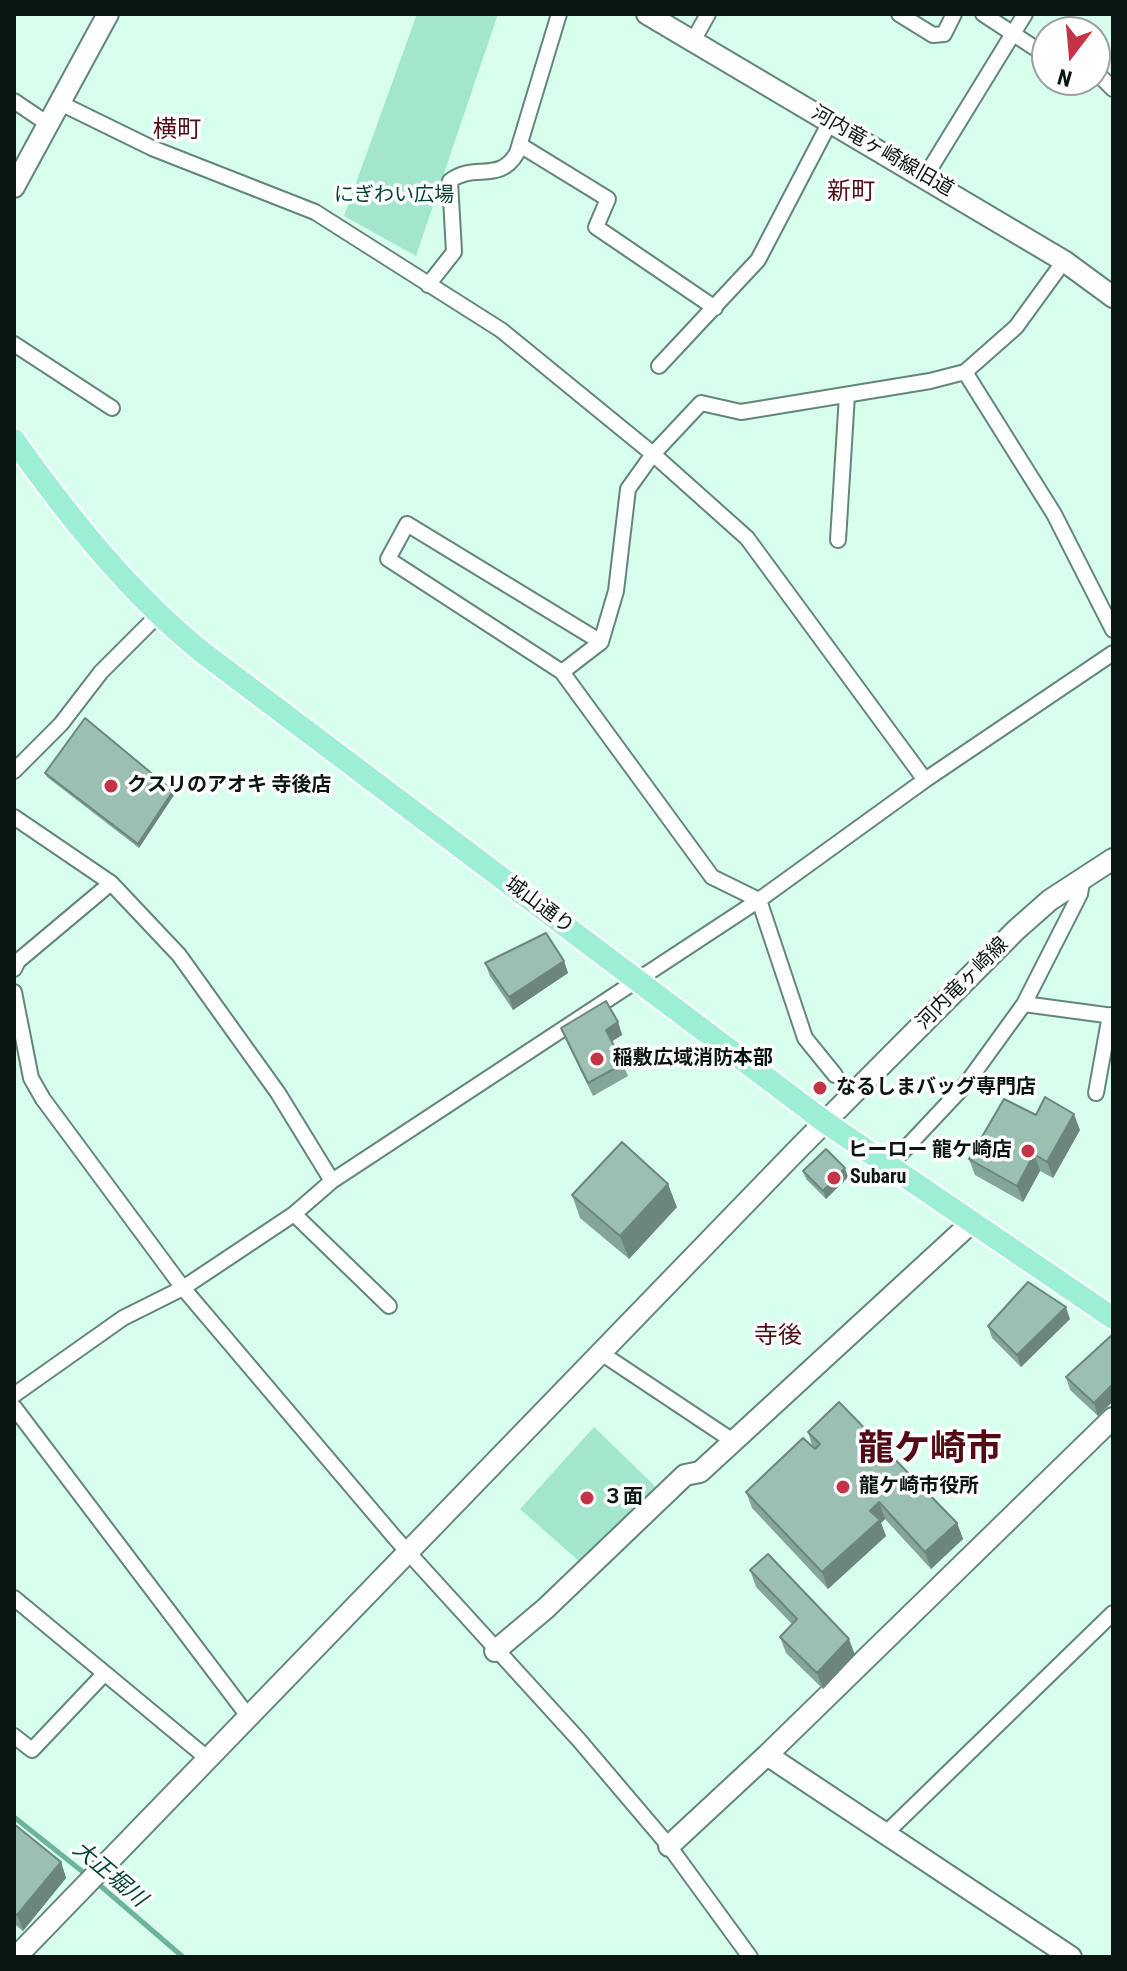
<!DOCTYPE html>
<html>
<head>
<meta charset="utf-8">
<style>
	body { margin:0 }
	#map { position:relative; width:1127px; height:1971px; overflow:hidden; background:#d8feee; font-family:"Roboto Condensed",sans-serif }
	canvas { display:block }
	.frame { position:absolute; inset:0; border:16px solid #091611; pointer-events:none }
	.north { position:absolute; left:1031px; top:16px; width:80px; height:80px; box-sizing:border-box; background:#fff; border:2px solid #9da2a0; border-radius:50%; rotate:196deg; font-size:22px; font-weight:700; line-height:32px; text-align:center; color:#091611 }
	.north::after { content:''; display:block; margin:auto; width:28px; height:36px; background:#c43346; clip-path:polygon(50% 0,100% 100%,50% 72%,0 100%) }
</style>
</head>
<body>
<div id="map">
<canvas width="1127" height="1971"></canvas>
<div class="frame"></div>
<div class="north">N</div>
</div>
<script>
const ctx = document.querySelector('canvas').getContext('2d');
ctx.lineJoin = 'round';
function fill(path, color) { ctx.fillStyle = color; ctx.fill(path, 'evenodd'); }
function strokePath(path, color, width, dash) { ctx.strokeStyle = color; ctx.lineWidth = width; ctx.lineCap = dash ? 'butt' : 'round'; ctx.setLineDash(dash || []); ctx.stroke(path); }
function label(font, color, halo, rows, align = 'center') {
  ctx.font = font + ' "Roboto Condensed","Noto Sans JP",sans-serif'; ctx.lineWidth = 7; ctx.setLineDash([]); ctx.textBaseline = 'middle'; ctx.strokeStyle = halo; ctx.fillStyle = color; for (const [text, x, y, turn = 0] of rows) {
    ctx.save(); ctx.translate(x, y); ctx.rotate((+turn || 0) * Math.PI / 180); ctx.textAlign = isNaN(turn) ? turn : align; if (halo) ctx.strokeText(text, 0, 0); ctx.fillText(text, 0, 0); ctx.restore();
  }
}
const green = new Path2D(`
	M417 14H498L416 256 344 216Z
	M594 1427 656 1487 580 1562 520 1509Z`);
const stream = new Path2D(`
	M14 1817 88 1876
	M96 1882 183 1957`);
const street = new Path2D(`
	M899 14 933 35 944 34 954 14
	M983 14 1047 56
	M693 41 708 14
	M1095 71 1113 89
	M14 101 48 124
	M60 103 152 148 315 212 501 330 653 454 747 538 925 780
	M520 145 608 199 596 227 715 308
	M925 177 1025 14
	M428 285 454 252 450 181C474 162 499 184 517 153L559 14
	M14 344 112 408
	M659 366 758 260 830 122
	M965 372 1054 514 1113 630
	M838 540 847 395
	M562 672 388 559 407 524 601 642
	M14 771 61 724 101 672 159 614
	M14 817 111 883 179 955 278 1093 332 1181
	M14 969 18 961 111 883
	M14 992 31 1078 43 1099 183 1288 396 1539 579 1740 669 1846 750 1957
	M1024 1004 1113 1016
	M835 1075 805 1038 759 900 712 877 562 672 601 642 616 591 628 489 653 454 701 403 741 412 930 381 965 372 1016 327 1064 261
	M1096 1093 1110 1015
	M889 1166 966 1084 1024 1004 1080 894 1083 877
	M294 1214 389 1306
	M601 1353 733 1441
	M14 1395 123 1318 183 1288 294 1214 332 1181 759 900 925 780 1113 653
	M14 1407 248 1716
	M14 1598 207 1758
	M14 1736 32 1750 104 1674
	M885 1834 1113 1613`);
const secondary = new Path2D(`
	M647 14 1064 261 1113 297
	M14 187 108 14
	M495 1651 545 1609 685 1475 700 1472 971 1223
	M767 1755 1071 1957
	M669 1846 767 1755 1113 1418
	M16 1957 800 1147 1016 930 1050 900 1113 859`);
const primary = new Path2D(`
	M14 440C68 516 129 593 202 652L825 1122 1113 1318`);
const wall = new Path2D(`
	M45 773 173 791 174 795 139 848 47 777Z
	M564 961 568 973 513 1010 490 976 485 963Z
	M618 1022 622 1035 612 1041 628 1076 593 1096 566 1040 561 1028Z
	M1036 1115 1080 1130 1053 1178 1040 1171 1023 1202 975 1175 969 1159Z
	M803 1171 848 1177 826 1199 806 1179Z
	M572 1195 677 1207 629 1259 580 1218Z
	M1070 1319 1021 1367 992 1338 988 1326Z
	M1066 1377 1113 1401 1098 1416 1070 1390Z
	M808 1432 957 1523 963 1539 931 1569 885 1519 881 1523 886 1536 828 1589 752 1508 746 1492 813 1448Z
	M750 1570 855 1655 823 1689 786 1653 780 1637 792 1624 756 1587Z
	M14 1824 61 1862 66 1878 23 1931 14 1924Z`);
const shadedWall = new Path2D(`
	M173 791 174 795 139 848 138 844Z
	M564 961 568 973 513 1010 509 997Z
	M618 1022 622 1035 611 1042 606 1030Z
	M1074 1114 1080 1130 1053 1178 1047 1162Z
	M1034 1154 1040 1171 1023 1202 1017 1186Z
	M845 1168 848 1177 826 1199 823 1191Z
	M668 1184 677 1207 629 1259 620 1236Z
	M1066 1307 1070 1319 1021 1367 1017 1355Z
	M1113 1384V1401L1098 1416 1094 1403Z
	M879 1502 885 1519 881 1523 886 1536 828 1589 822 1572 870 1511Z
	M957 1523 963 1539 931 1569 925 1552Z
	M849 1639 855 1655 823 1689 817 1673Z
	M61 1862 66 1878 23 1931 17 1915Z`);
const building = new Path2D(`
	M85 718 173 791 138 844 45 773Z
	M546 933 564 961 509 997 485 963Z
	M606 1001 618 1022 606 1030 623 1064 588 1083 561 1028Z
	M1045 1097 1074 1114 1047 1162 1034 1154 1017 1186 969 1159 1004 1099 1036 1115Z
	M622 1142 668 1184 620 1236 572 1195Z
	M826 1149 845 1168 823 1191 803 1171Z
	M1028 1282 1066 1307 1017 1355 988 1326Z
	M1113 1334V1384L1094 1403 1066 1377Z
	M839 1402 957 1523 925 1552 879 1502 870 1511 880 1520 822 1572 746 1492 803 1438 815 1449 820 1444 808 1432Z
	M768 1554 849 1639 817 1673 780 1637 797 1619 750 1570Z
	M14 1824 61 1862 17 1915 14 1913Z`);
const markers = [
	[111,786,8,"#c43346"],
	[597,1059,8,"#c43346"],
	[820,1088,8,"#c43346"],
	[1028,1151,8,"#c43346"],
	[834,1178,8,"#c43346"],
	[843,1487,8,"#c43346"],
	[587,1498,8,"#c43346"]
];
const streetNames = [
	["河内竜ヶ崎線旧道",882,152,30],
	["城山通り",539,906,37],
	["河内竜ヶ崎線",963,984,-45]
];
const parkNames = [
	["にぎわい広場",394,196]
];
const poiNames = [
	["クスリのアオキ 寺後店",127,786],
	["稲敷広域消防本部",613,1059],
	["なるしまバッグ専門店",836,1088],
	["ヒーロー 龍ケ崎店",1012,1151,"right"],
	["Subaru",850,1178],
	["龍ケ崎市役所",859,1487],
	["３面",603,1498]
];
const waterNames = [
	["大正堀川",109,1875,40]
];
const quarterNames = [
	["横町",177,131],
	["新町",851,193],
	["寺後",778,1337]
];
const townNames = [
	["龍ケ崎市",930,1451]
];
fill(green, '#a2e6cc');
strokePath(stream, '#6db49a', 5);
strokePath(street, '#648679', 18);
strokePath(secondary, '#648679', 24);
strokePath(primary, '#fff', 26);
strokePath(street, '#fff', 14);
strokePath(secondary, '#fff', 20);
strokePath(primary, '#9cefd4', 22);
fill(wall, '#85a598');
fill(shadedWall, '#6c867c');
fill(building, '#9bc0b1');
strokePath(building, '#6c867c', 2);
for (const [x, y, r, color] of markers) { const dot = new Path2D(); dot.arc(x, y, r, 0, 2 * Math.PI); ctx.fillStyle = color; ctx.fill(dot); strokePath(dot, '#fff', 3); }
label('20px', '#091611', '#fff', streetNames);
label('20px', '#014231', '#fff', parkNames);
label('bold 20px', '#091611', '#fff', poiNames, 'left');
label('italic 22px', '#054534', '#fff', waterNames);
label('24px', '#520c16', '#fff', quarterNames);
label('bold 36px', '#520c16', '#fff', townNames);
</script>
</body>
</html>
